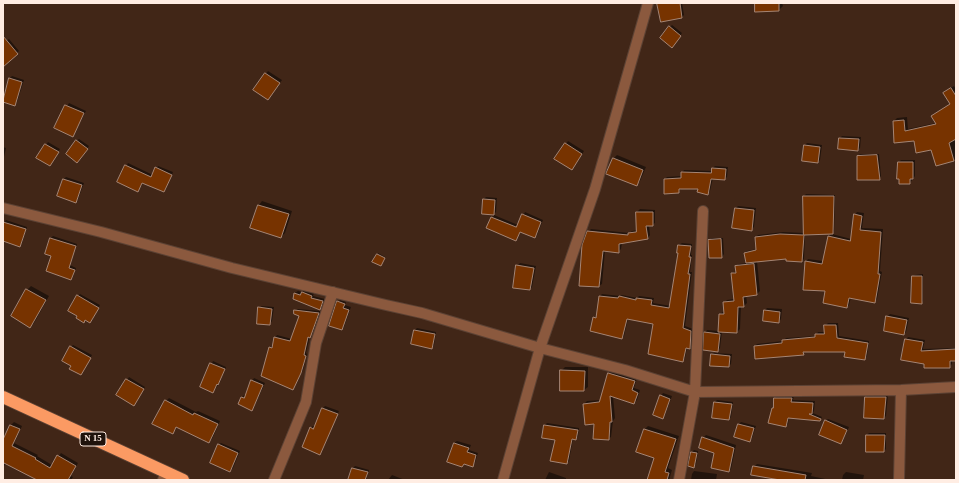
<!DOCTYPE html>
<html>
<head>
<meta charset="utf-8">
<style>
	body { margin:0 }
	#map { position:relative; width:959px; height:483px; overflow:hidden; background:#412617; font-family:Georgia,serif }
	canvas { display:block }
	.frame { position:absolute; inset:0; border:4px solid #ffede3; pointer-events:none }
</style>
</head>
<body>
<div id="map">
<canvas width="959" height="483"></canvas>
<div class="frame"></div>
</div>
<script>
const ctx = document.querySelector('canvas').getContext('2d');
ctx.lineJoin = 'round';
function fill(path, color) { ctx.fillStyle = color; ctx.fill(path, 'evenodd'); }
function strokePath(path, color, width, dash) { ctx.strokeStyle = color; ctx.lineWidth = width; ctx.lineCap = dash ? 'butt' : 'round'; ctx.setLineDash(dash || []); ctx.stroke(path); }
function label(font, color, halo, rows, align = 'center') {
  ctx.font = font + ' Georgia,serif'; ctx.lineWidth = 4; ctx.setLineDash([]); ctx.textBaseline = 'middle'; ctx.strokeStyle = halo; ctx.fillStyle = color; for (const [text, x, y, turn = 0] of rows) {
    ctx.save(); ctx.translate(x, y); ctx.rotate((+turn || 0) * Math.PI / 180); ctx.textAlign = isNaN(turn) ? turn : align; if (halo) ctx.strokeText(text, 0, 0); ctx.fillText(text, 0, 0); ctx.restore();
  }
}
const shadow = new Path2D(`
	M658 3H682L684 15 682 17 661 21Z
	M756 3H782L783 6 779 10Z
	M672 25 682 33 674 44 670 27Z
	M9 39 19 51 3 64V44Z
	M268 71 282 80 268 99 254 90Z
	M12 76 24 80 17 102 15 104 10 78Z
	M954 86 956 89V159L936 165 932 149 915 140 894 121 897 118 907 117 908 129 936 123 951 104 948 90Z
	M69 103 86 111 72 136 55 127Z
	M842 136 861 137 860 148 858 150 839 148 840 138Z
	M79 139 89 146 80 159 76 141Z
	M568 141 584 151 574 167 556 159Z
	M48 142 60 149 50 165 38 158Z
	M807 143 822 145 820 160 818 162 805 145Z
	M3 147 6 148 3 161Z
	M860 154H879L881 176 879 179 858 156Z
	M617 155 646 167 640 181 636 185 613 159Z
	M901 160H915V176L910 183 899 162Z
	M128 163 153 175 158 166 173 172 166 189 164 191 143 183 138 191 118 182Z
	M715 166 728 167 727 177 725 179 713 178 710 191 707 194 699 188H681L679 192 665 193V179L667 177 682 176V173L684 170 713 171V168Z
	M66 177 84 183 78 199 76 202 58 195 64 179Z
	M806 194 835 195 834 231 832 233 805 234 804 259 802 261 787 258 757 261 760 291 757 294 746 295 747 303 744 306H741L740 329 737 332 722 331 720 348 718 351 705 333 707 330 719 331 720 314 724 311V303L727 300 734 299 732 274 737 270 736 267 739 264 747 263 745 253 747 251 757 249 756 237 758 235 783 232 804 233V196Z
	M486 197 497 198 496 212 494 214 484 199Z
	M262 201 292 211 285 233 281 237 251 227 259 205Z
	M738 206 756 208 754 227 751 230 736 208Z
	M640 209 655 210V223L652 225H649L650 235 648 238 622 243 621 249 618 252 605 251 602 284 599 286 588 232 591 229 629 233 632 231 637 230V212Z
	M525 212 543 220 537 235 534 237 521 231 516 240 488 227 494 215 518 225Z
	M857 212 864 213 862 228 883 229 880 271 882 272 877 299 874 302 851 297 849 305 847 307 826 291 806 262 808 259 823 261 829 236 832 234 851 239 855 215Z
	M6 220 27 227 22 243 20 246 3 240V225Z
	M53 236 77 244 70 265 76 268 73 277 70 279 53 255 46 253 51 238Z
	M712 238H723L724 254 722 257 709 240Z
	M682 243 692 244 691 255H692L690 272H692L685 326 693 329 692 346 690 348H687L685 358 683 360 654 323 628 319 624 336 622 338 594 318 597 316 600 296 602 294 620 296 622 295 637 298 639 296 654 298 653 303 671 306 679 245Z
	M378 253 385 257 381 264 374 262Z
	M520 263 536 266 532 287 530 289 517 266Z
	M923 274V301L921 303 913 277 915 275Z
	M31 286 49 296 34 323 30 326 27 290Z
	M305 290 314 293 313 296 325 299 322 306 320 309 295 293 298 291 302 292Z
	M80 294 100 305 92 320 78 296Z
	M340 300 346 302 345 305 351 307 344 327 342 329 338 302Z
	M262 306 274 307 272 321 270 324 259 308Z
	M767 308 782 309 781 319 779 322 765 310Z
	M298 309 321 311 312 334 310 336 306 353 307 354 303 370 293 389 269 348 272 346H273L275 338 277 335 292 339 301 315 295 311Z
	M890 314 909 318 906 332 904 334 887 317Z
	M828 323H838L839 336 869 341 867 356 865 359 846 351H805L803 354 755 346 757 344 783 341 786 338 816 336 818 332H825V326Z
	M417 328 436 332 434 345 431 348 415 330Z
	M908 337 925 340 923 349 955 348 956 343V360H952V364L949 367 925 363 906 340Z
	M73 345 92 355 83 371 72 365 71 347Z
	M714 353 732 354 731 364 729 366 712 355Z
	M213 361 226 367 220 382 213 392 201 386Z
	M565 367H588V387L584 390 561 371Z
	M612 371 637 378 634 388 640 390 637 400 634 403 613 396 615 418 613 421 611 437 608 439 596 423 584 404 587 401 601 400 609 373Z
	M129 377 145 387 136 402 118 395Z
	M254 378 265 383 254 407 252 409 242 398 244 395 246 396 252 381Z
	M663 393 672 396 665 415 663 418 661 396Z
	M869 395H888L886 416 884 418 866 397Z
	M778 396H794L793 400 815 401 814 411 813 413 822 417 820 420 789 417 788 424 785 426 773 408 774 407 775 398Z
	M169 398 196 412 198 411 220 421 212 439 209 442 177 427 173 432 166 401Z
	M717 400 733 402 731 417 729 419 715 402Z
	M325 406 339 411 322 451 320 454 311 428 313 426H315L323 408Z
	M828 419 849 427 843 440 841 443 825 421Z
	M14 422 22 426 14 443 38 455 37 456 52 465 61 453 78 463 71 476 73 477 71 480H33L34 477 6 463 3 468V442L11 425Z
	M741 422 756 426 752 438 750 441 735 436 739 424Z
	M547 423 579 428 578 436 576 439 573 438 569 461 566 463 556 440 545 425Z
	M648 426 679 436 668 468 672 470 669 480H648L655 458 645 429Z
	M869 433H886V449L884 451 867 435Z
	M706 435 736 445 731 469 729 471 703 438Z
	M457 441 471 445 469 450 478 453 475 463 472 465 464 464 462 466 448 462 454 443Z
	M221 443 240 451 233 468 230 470 218 445Z
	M694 450 698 451 696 464 693 466 692 452Z
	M757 464 812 473 811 476 830 480H786L754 467Z
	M355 466 369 470 366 480H352L353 468Z
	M694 471 717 474 716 480H691L692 474Z
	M549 472 566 478V480H545Z
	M846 472 864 475 863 480H842L843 475Z
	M392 475 405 480H388Z`);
const building = new Path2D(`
	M657 3H680L682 18 661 22Z
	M755 3H779V11L755 12Z
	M669 26 681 36 672 48 660 38Z
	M3 36 18 54 3 67Z
	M265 73 280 83 268 100 253 90Z
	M9 78 22 82 15 106 3 102Z
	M951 88 956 96V139L949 143 954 161 936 166 931 150 916 153 914 141 894 143 893 121 904 120 905 131 936 124 931 116 950 104 943 93Z
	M65 105 84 113 73 137 54 128Z
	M839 138 859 139 858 151 838 149Z
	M76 140 88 149 77 163 66 154Z
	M565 143 582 154 572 170 554 159Z
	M45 144 59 152 50 166 36 158Z
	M804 145 820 147 818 163 802 161Z
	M877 155 880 180H857V156Z
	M613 158 643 170 637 186 606 174Z
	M898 162H913V179H910V184H899V179H897Z
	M125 165 151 177 155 167 172 175 164 192 142 183 138 192 117 182Z
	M712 168 726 169 725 180 711 179 708 195 697 192 698 189H679V193L664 194V179L681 178V172L711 173Z
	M63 179 82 185 76 203 57 196Z
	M803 196H834L833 234 804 235 802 262 786 261V259L746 263 744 253 756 250 755 237 780 234 803 235Z
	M483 199 495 200 494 215 482 214Z
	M258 205 289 214 281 238 250 228Z
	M735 208 754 210 752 231 732 228Z
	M636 212H653V226H646L648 239 619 244V253L603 251 599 287 579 286 582 245 587 231 628 235V233L636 232Z
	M522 214 541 222 535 238 520 232 516 241 486 228 491 217 516 227Z
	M854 214 862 216 860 230 881 232 878 274H880L875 303 849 298 847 308 823 303 825 291 803 290 805 261 822 264 828 236 850 241Z
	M3 222 26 229 20 247 3 241Z
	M50 238 76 246 69 268 75 270 71 280 46 271 51 256 45 254Z
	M721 239 722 258H709L708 240Z
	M678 245 691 246 689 257H691L688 274H690L683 328 691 331 690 349 686 348 683 362 648 354 653 324 627 319 622 339 590 331 593 317 596 318 599 296 618 298 619 296 636 300V298L652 300 651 305 669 308 678 253H677Z
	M377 254 385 258 381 266 372 262Z
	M754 264 757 295 743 297 744 307H738L737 333 718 332 719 314H724L723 302 734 301 731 273H736L735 266Z
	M516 265 534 268 530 290 513 288Z
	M912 276H922V304L911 303Z
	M26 289 46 300 30 328 11 316Z
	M302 292 312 296 311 298 323 301 320 310 293 299 294 293 300 295Z
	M77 295 99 308 90 323 85 320 84 323 76 318 77 316 68 311Z
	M337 301 345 304 343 308 349 310 342 330 329 326Z
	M258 307 272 309 270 325 257 324Z
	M294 310 319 313 310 338 308 337 304 355 306 356 301 373 293 390 261 376 269 347 272 348 274 337 290 341 299 316 294 314Z
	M764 310 780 312 779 323 763 321Z
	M886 316 907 320 904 335 884 331Z
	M824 325H836L837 338 868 343 865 360 844 357 845 352H803L804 355 755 359 754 346 782 343V340L815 337V334H824Z
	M414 330 435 334 432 349 411 344Z
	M704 332 720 334 718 352 703 350Z
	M905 339 923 342 921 351 956 349V361H950V368H924V364L901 360Z
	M70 346 91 358 81 375 69 369 71 366 62 361Z
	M711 354 730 356 729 367 710 366Z
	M210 363 225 369 218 385 217 384 213 393 200 387Z
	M560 370 585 371 584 391H560Z
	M608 373 635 381 632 390 638 393 634 404 610 396 612 422H610L609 440 593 439 594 424 585 425 583 404 599 402Z
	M126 379 144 389 134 406 116 395Z
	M251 380 263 385 252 411 238 404 241 397 244 398Z
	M660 395 670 399 663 419 653 415Z
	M865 397H886L884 419 864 418Z
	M774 398H792L791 402 813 403 812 414H809L821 419 820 421 788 418 786 427 768 423 772 408H773Z
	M165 400 193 415 194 413 218 424 209 443 176 427 173 434 152 424Z
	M714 402 732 404 729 420 712 418Z
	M322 408 338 414 320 455 302 447 310 427 313 429Z
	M825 420 847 430 841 444 819 435Z
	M738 424 754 428 750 442 734 437Z
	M10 425 20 429 12 446 36 458 35 459 50 468 57 455 76 466 68 480H37L4 463 3 465V440Z
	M544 425 578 430 576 440 572 439 567 464 550 461 555 440 542 438Z
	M644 429 676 439 665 472 669 473 667 480H647L654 458 636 452Z
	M866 435H885L884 452H866Z
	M702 437 734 448 729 472 711 468 714 453 699 448Z
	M454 443 469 448 467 452 476 455 473 467 464 464 462 467 447 462Z
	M218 444 238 453 230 472 210 463Z
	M691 452 697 453 694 468 688 466Z
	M753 466 806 475 805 480H780L751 475Z
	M352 468 368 472 365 480H348Z`);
const street = new Path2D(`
	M3 208 101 232 232 268 386 305 422 313 540 348 625 370 695 392 901 390 956 387
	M163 480 166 472
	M274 480 306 402 316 343 333 292
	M503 480 540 348 595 189 648 3
	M679 480 695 392 703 211
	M899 480 901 390`);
const highway = new Path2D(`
	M3 397 183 480`);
const shields = [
	[93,439,26]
];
const shieldNames = [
	["N 15",93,439]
];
fill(shadow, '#0007');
fill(building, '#730');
strokePath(building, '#a58574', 1);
strokePath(street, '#5c4234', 12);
strokePath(highway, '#5c4234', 14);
strokePath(street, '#8b593e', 10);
strokePath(highway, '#fb9a63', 12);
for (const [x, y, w] of shields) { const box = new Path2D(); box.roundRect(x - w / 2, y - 7, w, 14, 3); ctx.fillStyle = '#1f130c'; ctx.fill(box); strokePath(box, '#ffede3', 1); }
label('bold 9px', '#ffede3', null, shieldNames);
</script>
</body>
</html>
